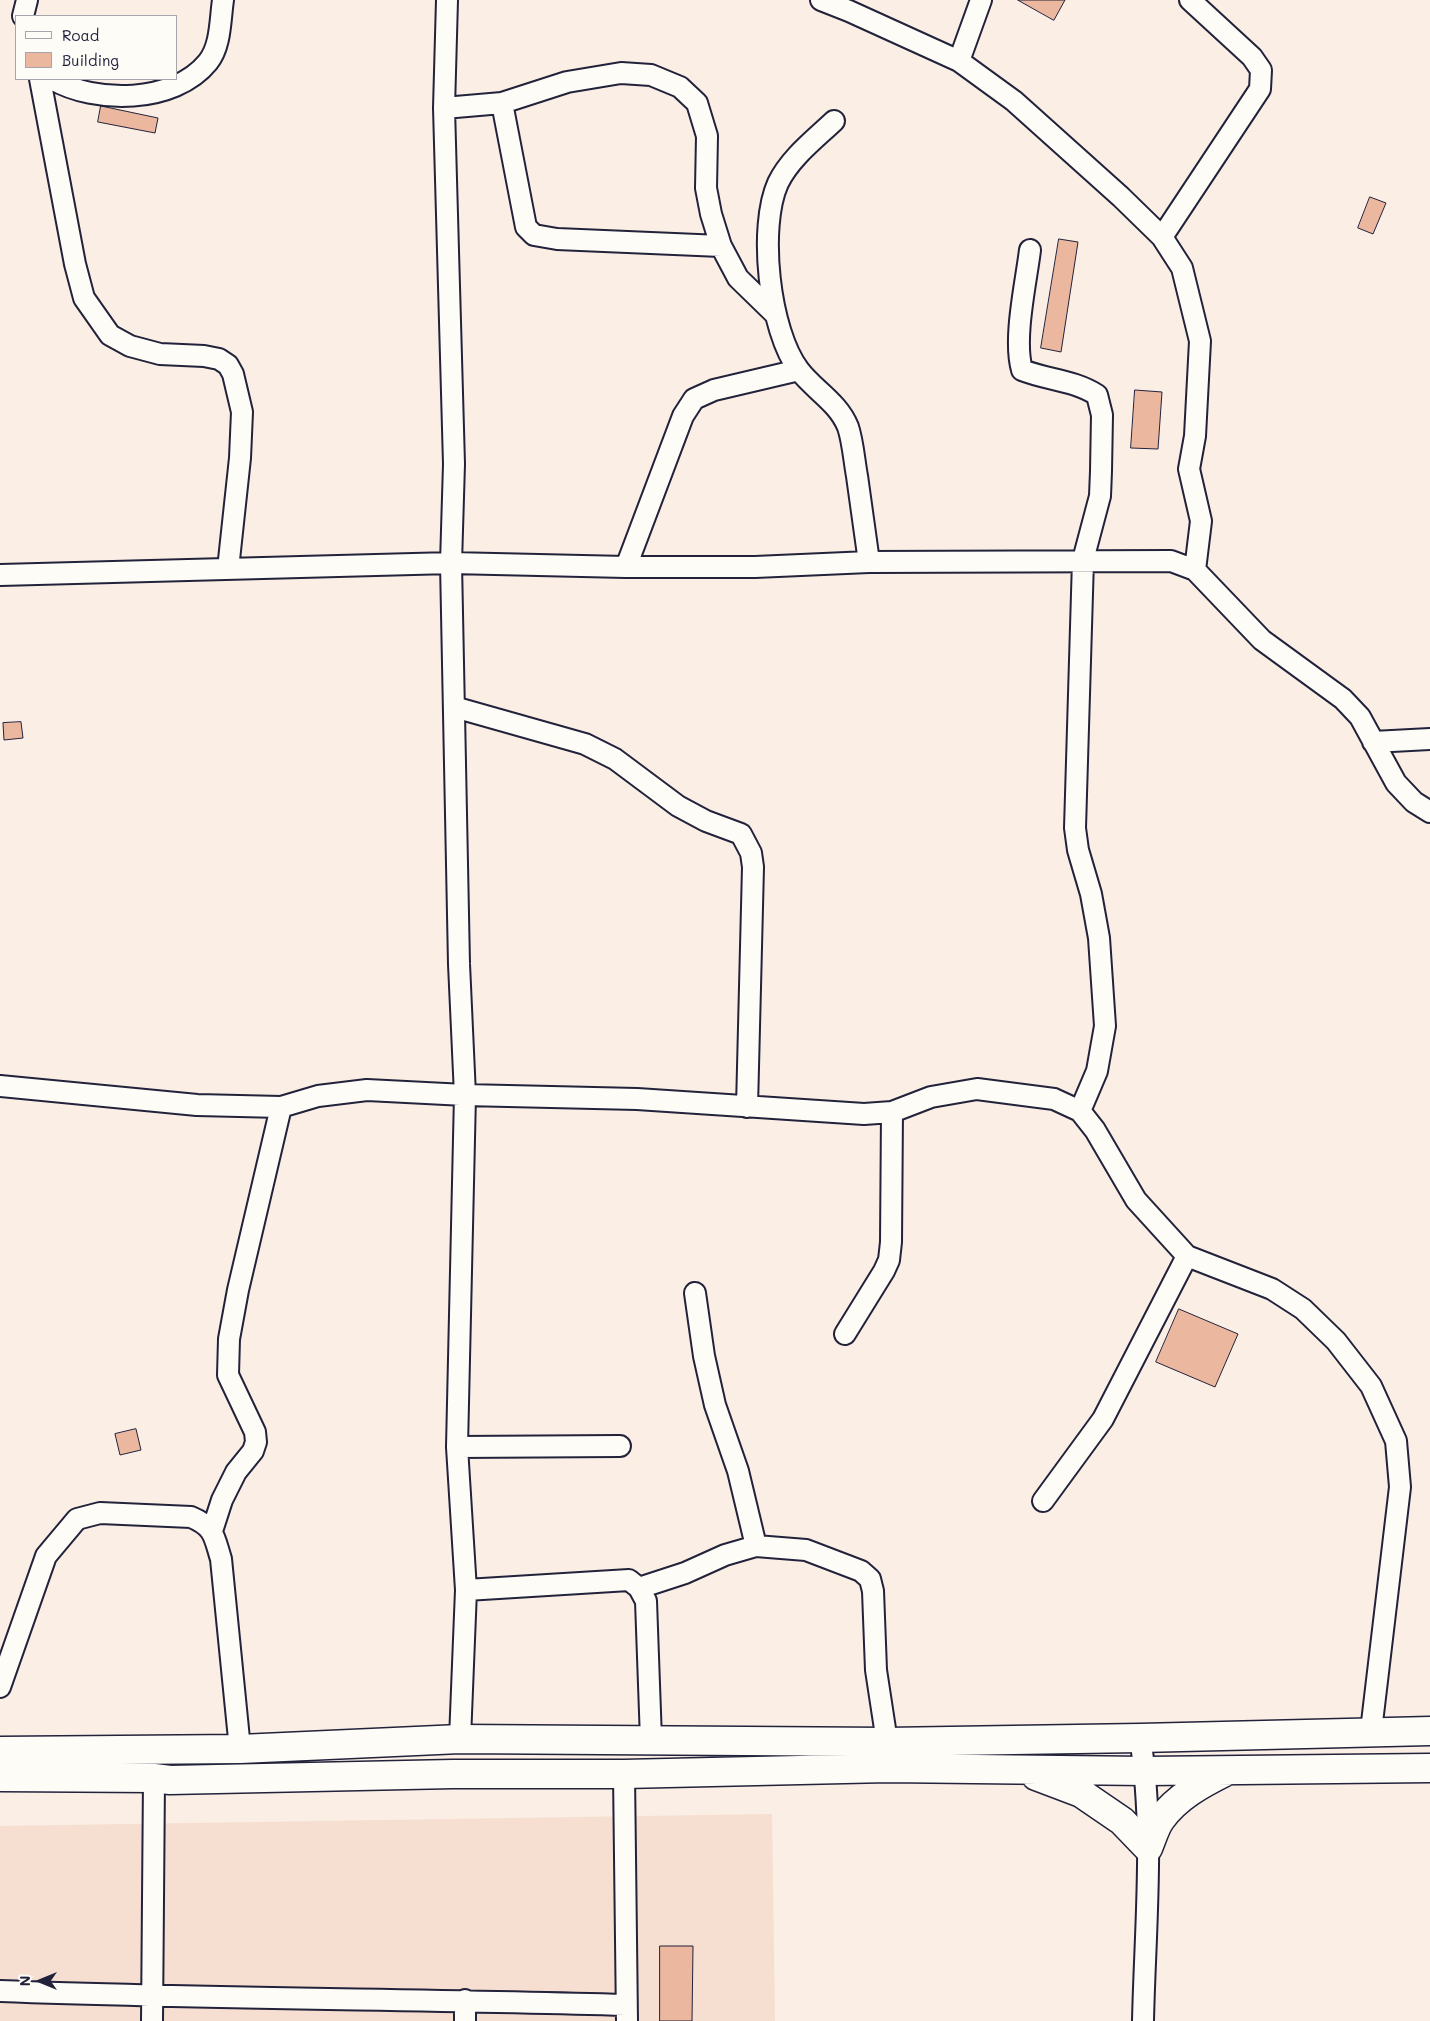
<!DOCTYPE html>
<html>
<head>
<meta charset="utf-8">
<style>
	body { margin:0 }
	#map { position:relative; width:1430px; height:2021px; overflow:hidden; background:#faeee5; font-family:Mali,sans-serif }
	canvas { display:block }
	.legend { position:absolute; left:15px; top:15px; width:162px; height:65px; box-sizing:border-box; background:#fdfcf7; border:1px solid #a5a5ac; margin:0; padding:6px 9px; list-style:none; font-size:15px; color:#22223b }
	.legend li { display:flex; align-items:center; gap:10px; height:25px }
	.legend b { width:25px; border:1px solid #a5a5ac }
	.north { position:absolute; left:15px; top:1956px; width:50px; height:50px; -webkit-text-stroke:4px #fdfcf7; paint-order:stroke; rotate:270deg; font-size:14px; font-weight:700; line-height:20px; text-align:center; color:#22223b }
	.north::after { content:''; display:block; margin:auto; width:18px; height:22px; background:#22223b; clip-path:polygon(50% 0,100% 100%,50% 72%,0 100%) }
</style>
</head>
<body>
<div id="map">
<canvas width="1430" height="2021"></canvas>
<ul class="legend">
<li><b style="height:6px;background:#fdfcf7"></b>Road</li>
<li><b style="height:14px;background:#ecb79f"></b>Building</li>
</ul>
<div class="north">N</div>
</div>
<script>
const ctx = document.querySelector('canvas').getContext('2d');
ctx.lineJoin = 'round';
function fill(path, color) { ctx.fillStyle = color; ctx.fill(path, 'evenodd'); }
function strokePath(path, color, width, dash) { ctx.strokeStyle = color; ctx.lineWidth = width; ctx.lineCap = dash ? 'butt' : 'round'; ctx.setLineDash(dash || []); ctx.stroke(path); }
const built = new Path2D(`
	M772 1814 775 2021H0V1826Z`);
const building = new Path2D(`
	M1018 0H1065L1054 20Z
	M101 106 158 118 155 133 98 122Z
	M1370 197 1386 203 1373 234 1358 228Z
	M1059 239 1078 242 1061 352 1041 348Z
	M1135 390 1162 392 1158 449 1131 448Z
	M21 722 23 738 4 740 3 723Z
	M1179 1309 1238 1334 1215 1387 1156 1362Z
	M136 1429 141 1450 120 1455 115 1434Z
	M660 1946H693L692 2021H660Z`);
const street = new Path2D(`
	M447 0 444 108 454 464 451 563 459 964 465 1095 457 1447 466 1590 460 1739
	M821 0 849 11 959 61 1014 101 1121 197 1162 237 1182 268 1200 341 1195 436 1189 469 1201 521 1195 570
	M23 16 27 0
	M959 61 981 0
	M40 79 75 264 84 298 110 335 130 346 160 354 204 356 219 359 228 365 233 374 242 412 240 458 228 569
	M52 79C95 104 174 104 208 62 221 46 220 20 223 0
	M502 103 526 227 534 235 557 239 721 246
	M444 108 502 103 567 82 621 73 651 75 680 87 697 103 707 136 706 188 711 214 721 246 738 278 775 314
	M834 121C815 139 790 158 778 183 758 227 769 331 799 370 814 390 838 402 848 427 853 442 854 460 857 476 861 505 865 534 869 562
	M1162 237 1260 89 1261 70 1252 57 1190 0
	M1030 250C1026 283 1013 339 1022 370 1047 380 1074 380 1097 395L1102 415 1101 471 1100 496 1083 560 1075 828 1078 850 1091 894 1099 938 1105 1026 1097 1071 1080 1111
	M626 567 683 416 694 399 714 390 799 370
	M0 575 451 563 626 567H755L869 562 1171 561 1195 570 1262 640 1343 699 1360 717 1396 783 1414 802 1430 812
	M454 707 585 744 615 759 678 806 706 821 741 834 751 853 753 867 747 1107
	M1373 742 1430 739
	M0 1086 197 1105 281 1107 318 1096 367 1090 465 1095 637 1099 864 1114 892 1112 931 1097 977 1089 1054 1099 1080 1111 1095 1130 1136 1200 1187 1256 1272 1289 1303 1309 1336 1341 1371 1386 1396 1441 1400 1487 1371 1731
	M695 1293 704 1356 715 1405 738 1471 756 1546
	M845 1334 884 1271 889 1260 891 1242 892 1112
	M457 1447 620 1446
	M1043 1501 1103 1419 1187 1256
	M212 1531 222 1500 236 1472 253 1451 256 1442 255 1432 228 1375 229 1339 238 1290 281 1107
	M639 1588 685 1573 725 1555 756 1546 806 1550 861 1571 870 1579 873 1591 876 1670 887 1742
	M466 1590 629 1580 639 1588 646 1601 651 1740
	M0 1687 46 1556 77 1519 100 1513 191 1517C215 1527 214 1537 221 1559L240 1749
	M1140 1738C1155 1829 1145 1929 1143 2021
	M624 1774 627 2021
	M0 1991C209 1999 418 1999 626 2005
	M152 2021 154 1778
	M465 2021V2000`);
const primary = new Path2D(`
	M0 1751 240 1749 460 1739 887 1742 1140 1738 1430 1731
	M1036 1776 1081 1793 1122 1821 1148 1848C1152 1839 1155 1827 1161 1819 1177 1797 1201 1784 1225 1772
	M0 1777 154 1778 170 1780 453 1774H624L888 1768 1146 1771 1430 1768`);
fill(built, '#f6ded0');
fill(building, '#ecb79f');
strokePath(building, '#22223b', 1);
strokePath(street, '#22223b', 24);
strokePath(primary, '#22223b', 31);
strokePath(street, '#fdfcf7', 20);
strokePath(primary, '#fdfcf7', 28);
</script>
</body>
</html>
